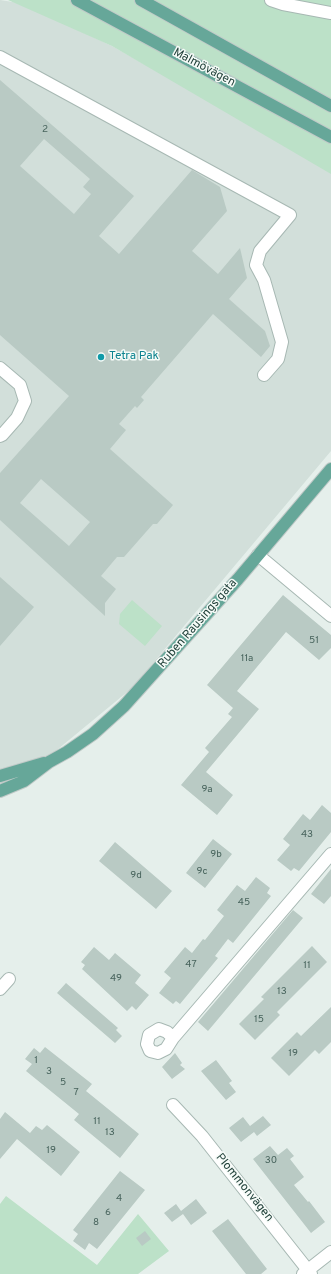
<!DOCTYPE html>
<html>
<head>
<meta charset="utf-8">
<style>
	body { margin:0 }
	canvas { display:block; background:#e5efeb }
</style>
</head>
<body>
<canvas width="331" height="1274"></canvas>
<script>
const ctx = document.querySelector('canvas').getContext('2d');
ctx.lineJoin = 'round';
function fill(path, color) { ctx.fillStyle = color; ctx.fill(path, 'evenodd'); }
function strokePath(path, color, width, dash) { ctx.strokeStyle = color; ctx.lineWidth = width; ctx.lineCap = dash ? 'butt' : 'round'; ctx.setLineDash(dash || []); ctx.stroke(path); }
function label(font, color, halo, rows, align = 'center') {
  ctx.font = font + ' Overpass,sans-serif'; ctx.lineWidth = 3; ctx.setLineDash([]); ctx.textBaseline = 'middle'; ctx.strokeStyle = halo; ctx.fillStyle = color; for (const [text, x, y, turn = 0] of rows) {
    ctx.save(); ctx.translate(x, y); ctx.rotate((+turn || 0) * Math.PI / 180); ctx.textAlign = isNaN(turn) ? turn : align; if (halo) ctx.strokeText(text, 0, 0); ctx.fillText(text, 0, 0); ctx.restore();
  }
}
const built = new Path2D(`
	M0 0 19 3 112 46 331 170V451L132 688 29 773 0 784Z`);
const green = new Path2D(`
	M8 0H331V174L112 46Z
	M132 600 162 626 145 646 119 624 120 614Z
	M6 1196 97 1265 138 1214 169 1251 138 1274H0V1204Z`);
const building = new Path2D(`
	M0 80 134 196 99 236 119 254 192 170 220 187 227 211 192 251 218 274 240 248 247 278 229 299 265 331 270 346 261 357 213 314 141 397 144 400 137 408 135 406 119 424 126 430 110 449 173 505 157 524H153L124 557H117L101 576 116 589 105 603V616L0 520V473L69 396 0 335ZM44 139 90 179 83 187 91 194 74 214 20 166ZM41 479 90 522 69 546 20 503Z
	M0 577 34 607 0 646Z
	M283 595 331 635V648L319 660 286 632 237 691 259 709 206 772 233 795 217 815 181 785 209 752 205 748 232 717 228 714 233 708 207 685Z
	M322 805 331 813V832L299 871 294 868 291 871 277 860 290 845 283 839 303 814 310 820Z
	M213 839 232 854 205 888 186 873Z
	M115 842 172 891 156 909 99 861Z
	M331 869V896L324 904 311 894Z
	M256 877 270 888 267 893 271 896 233 943 228 939 215 956 218 958 180 1004 176 1001 173 1004 159 993 171 978 164 972 185 947 192 953 203 939 205 940 224 916 217 910 237 885 245 891Z
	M293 910 303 918 208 1031 198 1022Z
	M312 946 327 962 277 1012 280 1015 255 1040 239 1024 264 999 261 997Z
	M94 947 109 960 115 953 141 975 135 983 149 995 136 1010 132 1006 127 1011 82 969 85 965 81 962Z
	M66 983 118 1028 116 1030 122 1036 115 1043 57 993Z
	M331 1007V1042L319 1054 315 1050 289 1076 271 1058 297 1032 301 1036Z
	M45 1047 92 1084 86 1091 139 1134 120 1158 74 1120 79 1114 26 1071 32 1064 25 1059 34 1048 40 1053Z
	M175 1053 182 1063 180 1065 185 1069 172 1079 162 1067Z
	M216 1060 232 1081 229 1083 236 1092 226 1100 201 1071Z
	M5 1112 30 1133 36 1126 42 1130 47 1125 80 1152 61 1176 17 1139 0 1159V1119Z
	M263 1116 271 1125 257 1136 254 1132 241 1142 229 1128 243 1117 250 1126Z
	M270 1146 278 1155 287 1148 294 1156 290 1159 304 1177 294 1185 308 1202 309 1201 325 1222 311 1233 253 1159Z
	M120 1171 145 1190 97 1249 89 1243 85 1250 73 1241 78 1234 73 1230Z
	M196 1199 207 1213 191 1225 183 1214 172 1222 164 1213 176 1204 181 1211Z
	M228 1219 267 1269 261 1274H246L212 1231Z
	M145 1231 151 1239 142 1246 136 1238Z`);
const minor = new Path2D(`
	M271 0 283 4 331 13
	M0 57 290 215 260 251 256 265 264 280 282 342 278 359 264 375
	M0 368 20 385 25 401 17 418 2 435 0 436
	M258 555 331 616
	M0 989 9 979
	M173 1038 167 1032 159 1029 149 1035 147 1044 150 1051 158 1053 166 1049 173 1038 331 854
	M173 1105 202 1136 311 1274
	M303 1274 331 1252`);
const major = new Path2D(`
	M77 0 331 137
	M141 0 331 106
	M0 776 44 763
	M0 791 24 781 49 762 67 752 93 734 124 706 238 579 331 469`);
const markers = [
	[101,357,4,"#0f9aa8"]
];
const numberNames = [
	["2",45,130],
	["51",314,641],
	["11a",247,659],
	["9a",207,790],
	["43",307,835],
	["9b",216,855],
	["9c",202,872],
	["9d",136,876],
	["45",244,903],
	["47",191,965],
	["11",307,966],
	["49",116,979],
	["13",282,992],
	["15",259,1020],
	["19",293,1054],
	["1",36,1061],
	["3",49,1072],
	["5",63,1083],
	["7",76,1093],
	["11",97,1122],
	["13",110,1133],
	["19",51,1151],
	["30",271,1161],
	["4",119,1199],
	["6",108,1213],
	["8",96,1223]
];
const streetNames = [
	["Malmövägen",204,68,28],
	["Ruben Rausings gata",198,624,-49],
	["Plommonvägen",244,1188,51]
];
const cultureNames = [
	["Tetra Pak",109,357]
];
fill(built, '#d2dfda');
fill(green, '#bce1c8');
fill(building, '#b9cac4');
strokePath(minor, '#a7b8b3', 14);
strokePath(major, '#c1cac8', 14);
strokePath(minor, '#fff', 12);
strokePath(major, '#66a799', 12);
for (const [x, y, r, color] of markers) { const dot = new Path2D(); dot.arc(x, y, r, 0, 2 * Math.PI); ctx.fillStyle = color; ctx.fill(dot); strokePath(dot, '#f6fbf8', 1.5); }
label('10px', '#48645d', null, numberNames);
label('12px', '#22423b', '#f6fbf8', streetNames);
label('12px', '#0d838f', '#f6fbf8', cultureNames, 'left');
</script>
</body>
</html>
